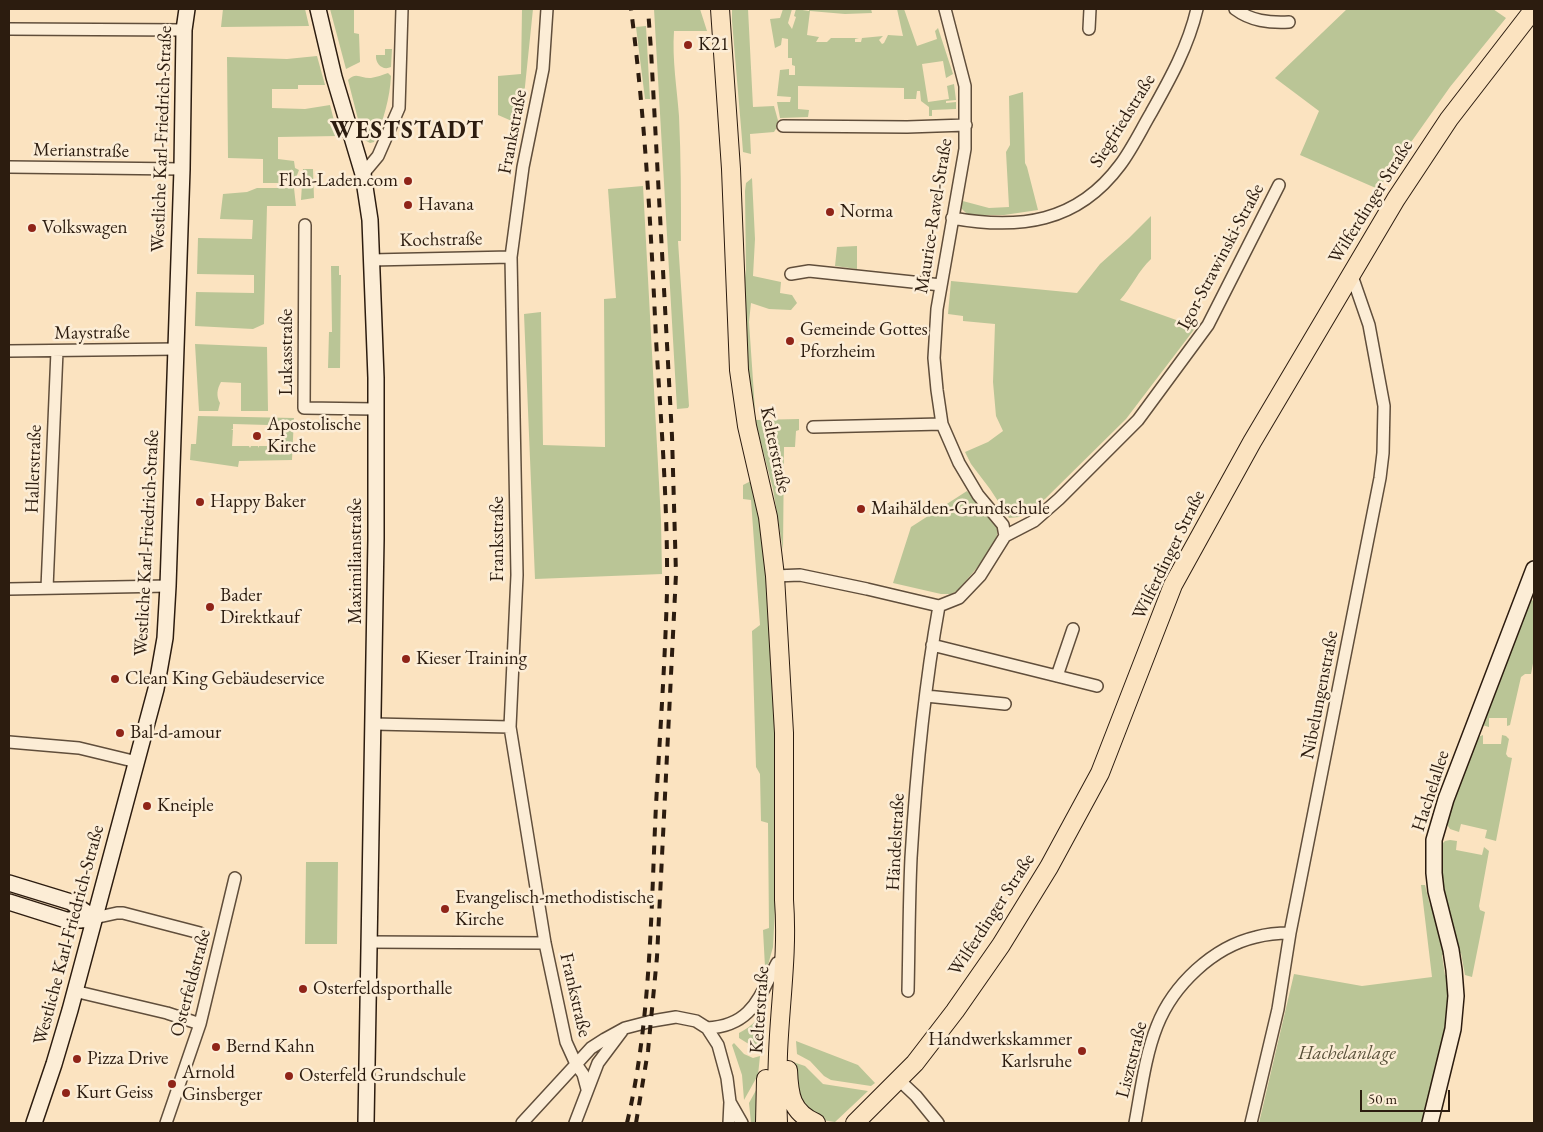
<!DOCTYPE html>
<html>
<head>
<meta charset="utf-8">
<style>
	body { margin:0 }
	#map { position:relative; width:1543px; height:1132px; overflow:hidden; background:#fbe3c0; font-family:"EB Garamond",serif }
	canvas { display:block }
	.frame { position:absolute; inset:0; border:10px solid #2c1c0f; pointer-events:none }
	.scale { position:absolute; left:1360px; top:1090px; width:90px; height:22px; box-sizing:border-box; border:2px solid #2c1c0f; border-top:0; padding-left:6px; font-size:15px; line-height:18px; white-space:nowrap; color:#2c1c0f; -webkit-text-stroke:4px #fcedd6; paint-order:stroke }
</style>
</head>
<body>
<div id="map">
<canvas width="1543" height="1132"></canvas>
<div class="frame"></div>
<div class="scale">50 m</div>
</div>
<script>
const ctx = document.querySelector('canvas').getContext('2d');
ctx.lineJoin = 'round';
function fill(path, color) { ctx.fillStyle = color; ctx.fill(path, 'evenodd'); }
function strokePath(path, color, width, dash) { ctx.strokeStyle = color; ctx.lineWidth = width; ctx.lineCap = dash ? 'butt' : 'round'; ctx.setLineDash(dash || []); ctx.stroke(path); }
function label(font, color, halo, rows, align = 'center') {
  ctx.font = font + ' "EB Garamond",serif'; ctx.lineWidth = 5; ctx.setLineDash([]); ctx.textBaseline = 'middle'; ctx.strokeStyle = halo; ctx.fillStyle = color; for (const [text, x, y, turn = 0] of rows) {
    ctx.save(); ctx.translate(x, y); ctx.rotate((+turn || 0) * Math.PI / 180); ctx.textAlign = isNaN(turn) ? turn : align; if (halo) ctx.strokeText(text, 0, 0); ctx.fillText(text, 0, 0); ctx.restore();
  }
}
const green = new Path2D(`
	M223 9H305L309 26 221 27Z
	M330 9H354V33L359 34 360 62 346 69Z
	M522 9H533L521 125 498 115V76L521 74Z
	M654 9H700L707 31H674C672 60 677 88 679 116 681 158 681 199 681 241H678L689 406 688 408 677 409Z
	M732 9H748L753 107 774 106 779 124 774 132 750 134 751 154 743 152 742 139 732 21Z
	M783 9H792L788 23 792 29 796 17 794 16 796 9 809 11V9H871L872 13 845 14 810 11 807 35 819 37 816 42H827L831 38H859L855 39V42H861L862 38 883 36 879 40 882 44 884 43 888 35 903 36 897 9H904L917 46 937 39 935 31 938 28 953 74 946 78 943 61 922 64 928 102 949 99 947 86 954 84 956 100 946 101V103L956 102V109L932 110V116H929V107L921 101 920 91H917L916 99H904V88L798 86V109L809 110 808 117 780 118 777 102H790L791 97 777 96 780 70 789 69V75H795V66L792 65V58H788V39L782 38 781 45 775 48 770 19 780 18Z
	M1347 9H1493L1506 18 1450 87 1378 189 1300 155 1319 111 1275 78Z
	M646 26 650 99H645L636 27Z
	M385 49H392L391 67C383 71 375 64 376 55H385Z
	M317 56 325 85H298V89H272V108L305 109 330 105 338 136 278 137V159L294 161 295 168 299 170 294 183H263V159L228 158 227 57 287 59Z
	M388 73 391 76C390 98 383 122 374 142L370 143 363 139 348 80C356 71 362 79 371 78 377 77 382 75 388 73Z
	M1023 92 1025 163 1027 167 1038 210 1004 215H968L961 208 959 200 989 208 1009 207 1006 152 1010 145 1009 96Z
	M303 169H313L314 198 301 200Z
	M752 178 755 239 753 276 781 282 780 293 792 295 797 303 791 310 769 309 751 303 749 322 755 410H750L746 379 743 294 746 270 745 191 746 183Z
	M643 186 661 520 662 574 535 579 524 314 541 312 543 445 605 447 604 299 616 298 608 189Z
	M257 188H294L296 206H267L264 324 253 329 195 326 196 292 254 293V275L197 274 198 238 252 239 253 220 220 219 223 194 247 192Z
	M1151 216V259C1138 271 1132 287 1120 300L1196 327 1126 419 1045 499 1019 517 1009 518 990 489 971 464 965 452 988 442 1003 431 996 416 993 382 995 324 963 321V316L948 314 951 281 1077 293 1100 264 1129 238Z
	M857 246V269L835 266 837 247Z
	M331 266H339V275H341L340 368H328L329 332H332Z
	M195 344 267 347 268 411H241V383L221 382C217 389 216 396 220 403L218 411H199Z
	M198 416 294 418 292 460 239 461 238 467 190 460 191 444H196ZM280 421V423H284L283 442 281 444 280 442 279 450 291 452 283 454 278 450H268V446H259V448L258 446H251L250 448 249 446H232L233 430 231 429H233V424L268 425 269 422Z
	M799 419V430L796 431 795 447H784L783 550 773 489 755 420Z
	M751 481 767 556 775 742 777 870 773 947 768 965 765 967 763 930 769 928 768 823 761 821 760 774 756 767 752 631 760 625 751 500 743 499V485Z
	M967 491C977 501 992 514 997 527 1003 542 967 579 957 591L951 594H941L893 583 911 527Z
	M1531 600 1534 601V658L1531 674H1525L1521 677 1510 725 1507 726V718H1489V727L1482 725 1511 644 1524 618Z
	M1483 735V744H1501L1502 735 1506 736 1509 739 1506 754 1508 757 1512 758 1496 841 1485 838 1487 830 1461 824 1459 832 1450 829 1446 823 1476 738Z
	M1450 840 1457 841 1456 850 1482 855 1484 847 1489 851 1479 906 1480 910 1485 912 1472 977 1465 975 1461 953H1458L1440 877 1441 845 1445 841Z
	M306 862H338L337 944H305Z
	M1421 885H1425L1430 905 1434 906 1446 954 1442 955 1445 975H1452V995L1440 1061 1422 1123H1259L1294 974 1362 986 1432 977Z
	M766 1004 767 1005 762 1051H760L739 1038V1033C753 1026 759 1018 766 1004Z
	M796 1041 858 1065 875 1083 871 1086 831 1080 824 1076 810 1061 797 1054Z
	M734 1043 744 1054 753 1058 760 1056 758 1075 744 1100 742 1075 732 1045Z
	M793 1062 805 1066 823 1084 868 1091 835 1122 822 1120 799 1102 793 1082Z
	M761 1081 762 1123H751L749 1103Z`);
const street = new Path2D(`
	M547 9 543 69 523 167 511 257 517 575 510 727 545 943 566 1042 576 1064 583 1074 587 1089
	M1235 9C1251 21 1269 23 1289 22
	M9 29 184 30
	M1089 29 1090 9
	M783 126 907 127 966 125
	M9 167 182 169
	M363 174 378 156 399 108 402 9
	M952 218C1019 230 1077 223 1120 165 1132 149 1141 130 1151 113 1170 79 1188 47 1197 9
	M305 225 304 408 375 409
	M371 260 511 257
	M791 274 809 271 941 285
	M9 351 177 349
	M813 427 942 424
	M1005 536 1034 521 1059 499 1138 420 1208 325 1279 185
	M775 576 800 575 867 589 939 606 959 598 980 576 1005 536 1003 525 978 495 959 463 942 424 937 390 934 358 937 309 965 149V86L945 9
	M47 588 57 351
	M9 589 168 586
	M932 645 1097 686
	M1057 676 1073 629
	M926 696 1005 704
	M374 724 510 727
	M9 742 79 748 137 762
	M94 918 117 913H123L200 933
	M368 942 545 943
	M74 991 167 1013 200 1024
	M908 991C909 947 909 902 911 858 916 774 924 689 939 606
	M707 1028C752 1026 759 997 777 963
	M899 1080 916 1096 938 1123
	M730 1102 742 1123
	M166 1123 200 1024 235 878
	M522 1123 580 1060 591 1048 605 1039 625 1028 652 1021 676 1017 696 1021 707 1028 718 1045 727 1078 730 1102 729 1123
	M575 1123 598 1063 622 1031
	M1135 1123C1141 1091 1145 1056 1157 1026 1173 985 1213 947 1256 937 1267 934 1279 933 1290 933
	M1251 1123 1278 1009 1290 933 1380 478 1383 453 1384 406 1369 325 1351 273`);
const secondary = new Path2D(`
	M318 9 334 77 363 174 370 220 376 378V539L366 1123
	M9 883 71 902 94 918
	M9 902 66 920H80L94 918
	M34 1123 54 1064 70 1010 156 689 165 638 168 586 182 169 184 30 187 9
	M1430 1123 1453 1029 1456 996 1454 970 1451 950 1436 891 1434 873V840L1446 799 1534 569`);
const primary = new Path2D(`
	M720 9 731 169 739 370 747 426 768 517 775 576 784 733V900C788 952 780 1002 778 1054 777 1077 777 1100 778 1123
	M788 1070C789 1095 791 1112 816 1123
	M765 1123 766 1079
	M855 1123 915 1063 955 1011 1001 945 1049 867 1100 773 1173 585 1252 442 1396 199 1449 119 1534 9`);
const rail = new Path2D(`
	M627 1123C651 1022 651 909 656 805 660 734 665 663 667 592 668 507 661 423 656 339 651 229 645 118 631 9
	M636 1123 648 1051 657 957 676 574 672 436 651 50 648 9`);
const markers = [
	[688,45,5,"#8f2418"],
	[408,181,5,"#8f2418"],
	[408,205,5,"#8f2418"],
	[830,212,5,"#8f2418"],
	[32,228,5,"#8f2418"],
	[790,341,5,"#8f2418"],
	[257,436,5,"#8f2418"],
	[200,502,5,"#8f2418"],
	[861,509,5,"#8f2418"],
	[210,607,5,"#8f2418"],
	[406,659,5,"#8f2418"],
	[115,679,5,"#8f2418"],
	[120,733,5,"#8f2418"],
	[147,806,5,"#8f2418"],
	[445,909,5,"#8f2418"],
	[303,989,5,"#8f2418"],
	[216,1047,5,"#8f2418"],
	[1082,1051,5,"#8f2418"],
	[77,1059,5,"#8f2418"],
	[289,1076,5,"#8f2418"],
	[172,1084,5,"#8f2418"],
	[66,1093,5,"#8f2418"]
];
const poiNames = [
	["K21",698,45],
	["Floh-Laden.com",398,181,"right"],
	["Havana",418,205],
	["Norma",840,212],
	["Volkswagen",42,228],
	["Gemeinde Gottes",800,330],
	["Pforzheim",800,352],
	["Apostolische",267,425],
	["Kirche",267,447],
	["Happy Baker",210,502],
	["Maihälden-Grundschule",871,509],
	["Bader",220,596],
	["Direktkauf",220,618],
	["Kieser Training",416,659],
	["Clean King Gebäudeservice",125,679],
	["Bal-d-amour",130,733],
	["Kneiple",157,806],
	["Evangelisch-methodistische",455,898],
	["Kirche",455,920],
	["Osterfeldsporthalle",313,989],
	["Handwerkskammer",1072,1040,"right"],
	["Karlsruhe",1072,1062,"right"],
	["Bernd Kahn",226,1047],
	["Pizza Drive",87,1059],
	["Arnold",182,1073],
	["Ginsberger",182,1095],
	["Osterfeld Grundschule",299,1076],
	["Kurt Geiss",76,1093]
];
const streetNames = [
	["Siegfriedstraße",1123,121,-58],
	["Frankstraße",513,132,-79],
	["Westliche Karl-Friedrich-Straße",162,139,-88],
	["Merianstraße",81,151,1],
	["Wilferdinger Straße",1371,202,-58],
	["Maurice-Ravel-Straße",934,216,-81],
	["Kochstraße",441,240,-1],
	["Igor-Strawinski-Straße",1221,257,-62],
	["Maystraße",92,333,-1],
	["Lukasstraße",287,352,-90],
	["Kelterstraße",775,450,78],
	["Hallerstraße",34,469,-88],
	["Frankstraße",498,539,-90],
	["Westliche Karl-Friedrich-Straße",147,543,-87],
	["Wilferdinger Straße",1169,555,-64],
	["Maximilianstraße",356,561,-90],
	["Nibelungenstraße",1320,695,-79],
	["Hachelallee",1431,791,-72],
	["Händelstraße",896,842,-87],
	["Wilferdinger Straße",992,915,-57],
	["Westliche Karl-Friedrich-Straße",69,935,-75],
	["Osterfeldstraße",191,983,-75],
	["Frankstraße",575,995,77],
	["Kelterstraße",760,1010,-86],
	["Lisztstraße",1132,1060,-76]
];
const parkNames = [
	["Hachelanlage",1347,1054]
];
const districtNames = [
	["WESTSTADT",407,131]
];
fill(green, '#bac596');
strokePath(street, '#604e3b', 14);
strokePath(secondary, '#2c1c0f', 18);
strokePath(primary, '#2c1c0f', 20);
strokePath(street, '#fcedd6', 11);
strokePath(secondary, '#fcedd6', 15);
strokePath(primary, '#fbe3c0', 18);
strokePath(rail, '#2c1c0f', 4, [9, 9]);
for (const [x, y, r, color] of markers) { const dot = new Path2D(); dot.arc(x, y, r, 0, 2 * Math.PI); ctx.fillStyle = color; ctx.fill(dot); strokePath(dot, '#fcedd6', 2); }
label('19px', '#2c1c0f', '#fcedd6', poiNames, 'left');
label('19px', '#2c1c0f', '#fcedd6', streetNames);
label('italic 19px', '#574f38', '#fcedd6', parkNames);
ctx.letterSpacing = '1px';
label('bold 24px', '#2c1c0f', '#fcedd6', districtNames);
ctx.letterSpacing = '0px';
</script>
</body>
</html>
